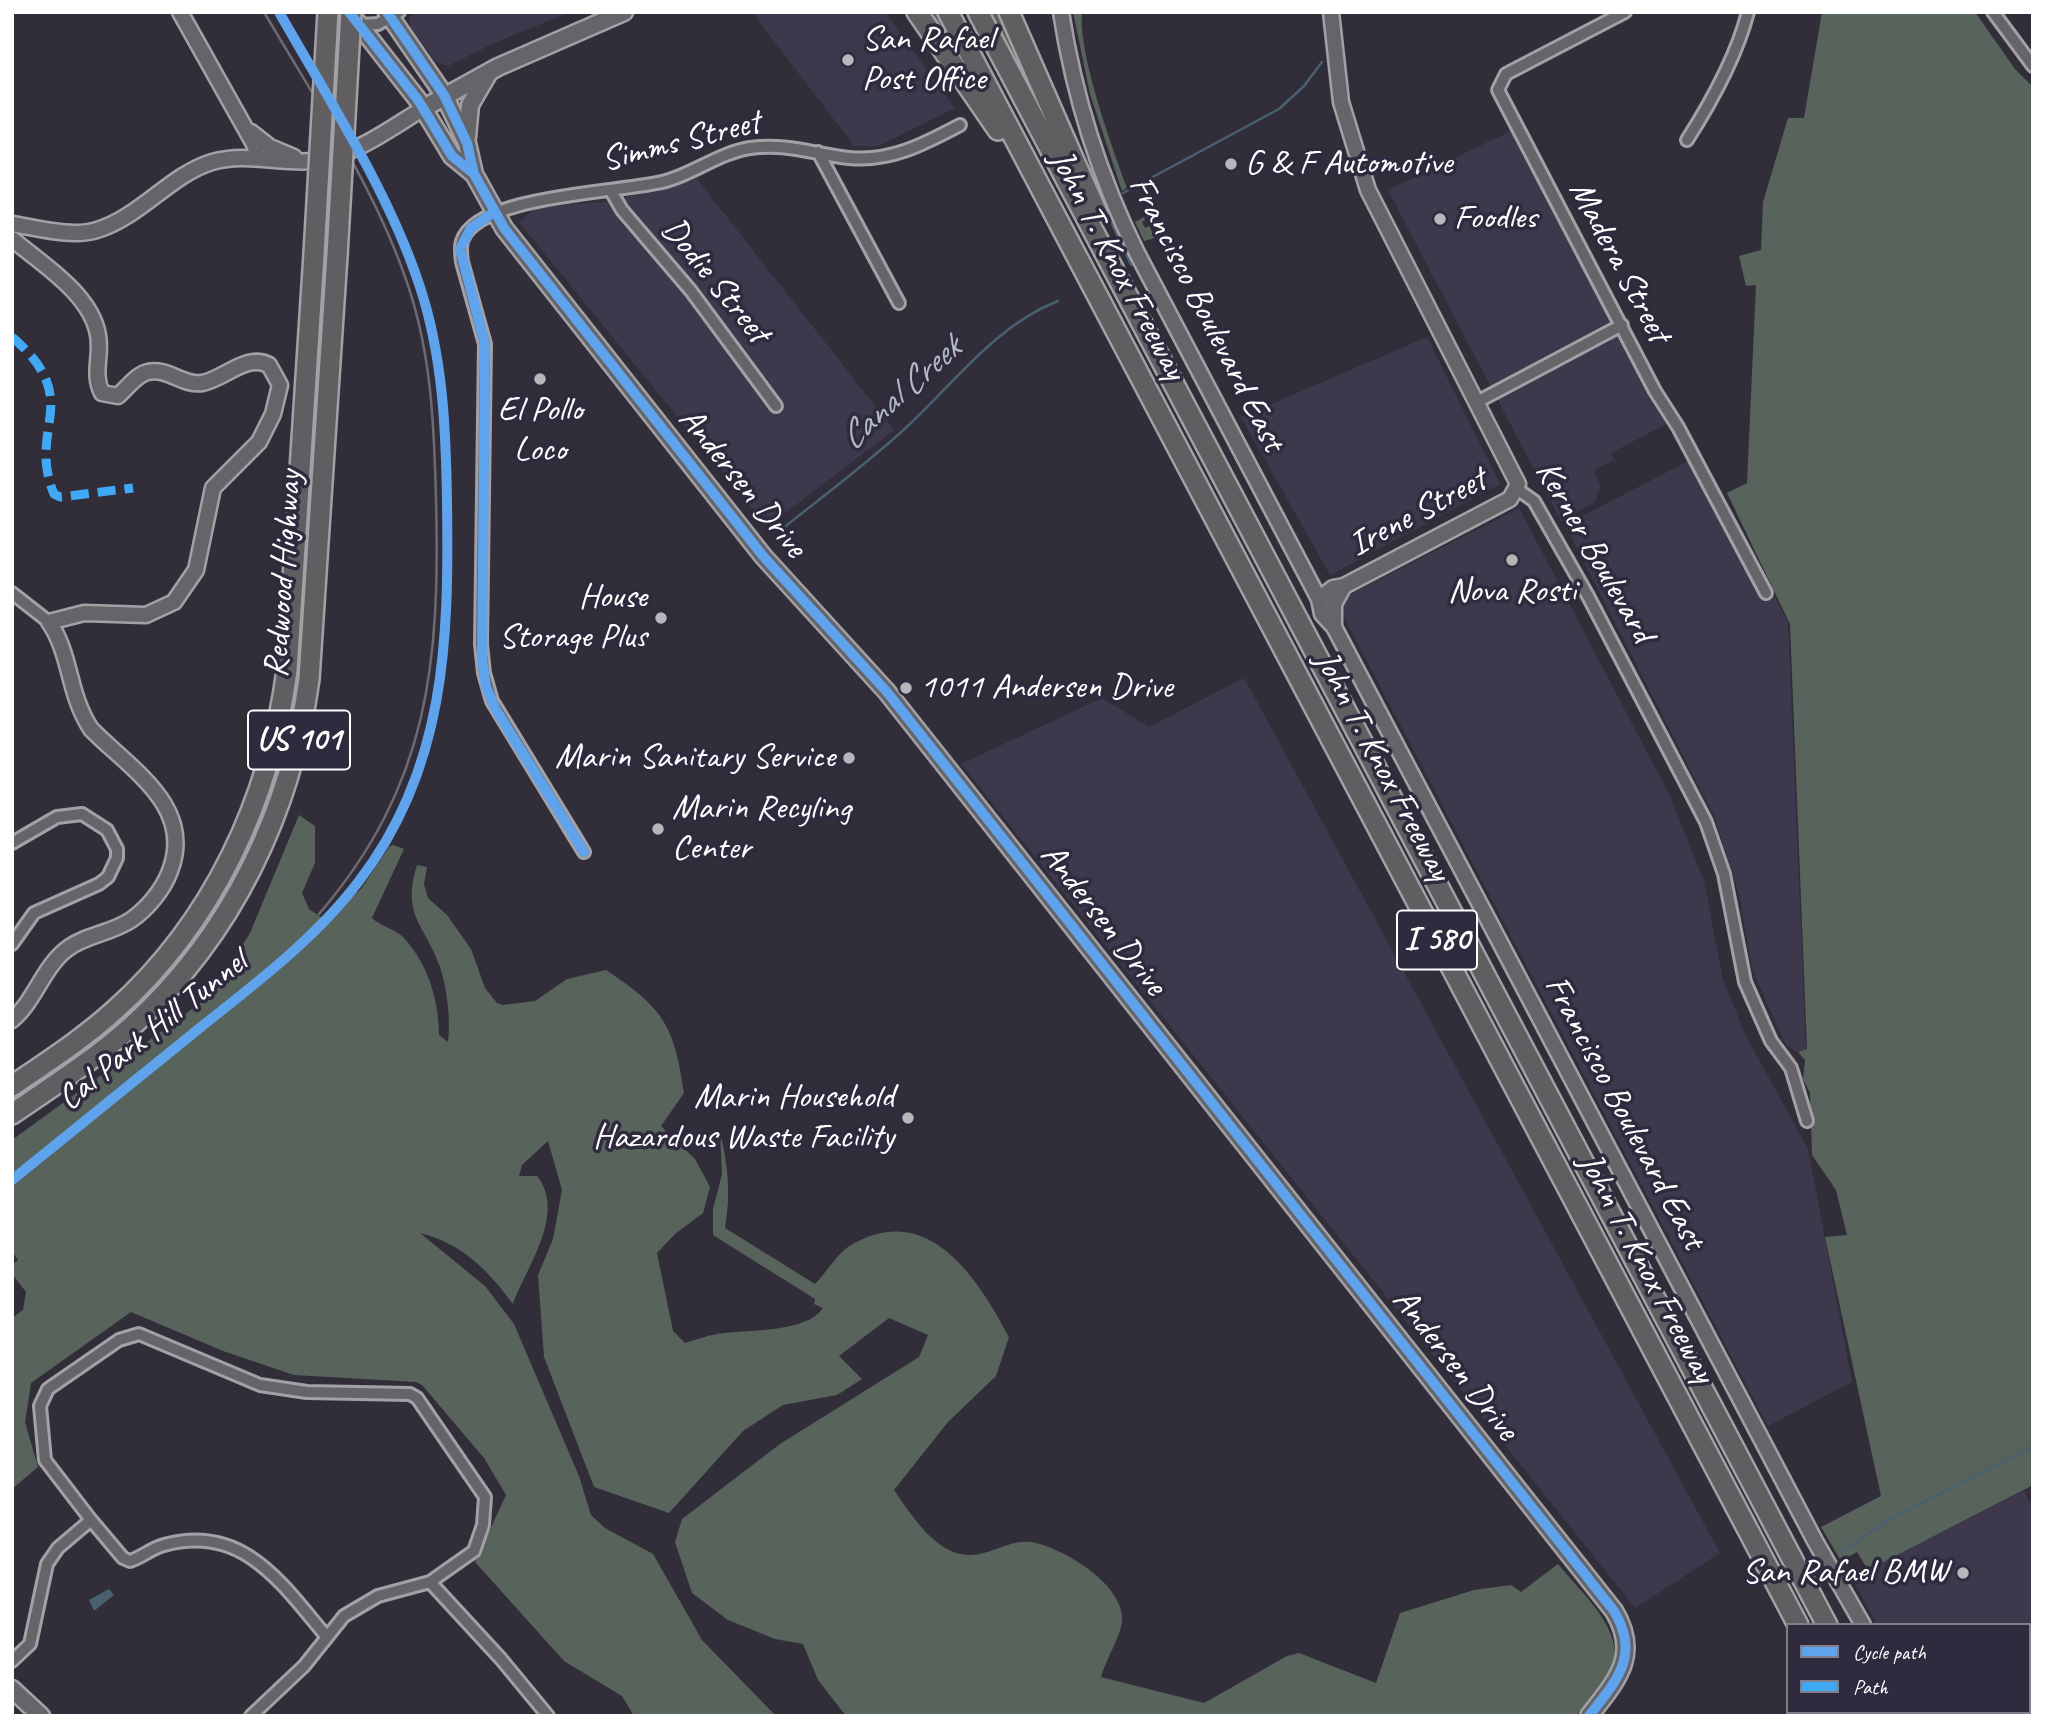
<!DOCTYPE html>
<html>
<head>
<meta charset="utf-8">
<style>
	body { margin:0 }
	#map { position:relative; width:2045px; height:1728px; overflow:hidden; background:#312e39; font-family:Caveat,sans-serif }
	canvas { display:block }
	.frame { position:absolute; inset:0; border:14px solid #fff; pointer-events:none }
	.legend { position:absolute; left:1786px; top:1623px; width:245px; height:91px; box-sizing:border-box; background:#2f2a3d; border:2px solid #827f8b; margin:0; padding:9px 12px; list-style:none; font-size:21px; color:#fff }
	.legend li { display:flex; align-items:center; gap:14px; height:35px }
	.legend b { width:35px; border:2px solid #827f8b }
</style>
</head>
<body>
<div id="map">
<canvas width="2045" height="1728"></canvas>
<div class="frame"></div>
<ul class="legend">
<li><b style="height:9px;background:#60a3ed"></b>Cycle path</li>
<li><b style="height:9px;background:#3fa9f5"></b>Path</li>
</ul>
</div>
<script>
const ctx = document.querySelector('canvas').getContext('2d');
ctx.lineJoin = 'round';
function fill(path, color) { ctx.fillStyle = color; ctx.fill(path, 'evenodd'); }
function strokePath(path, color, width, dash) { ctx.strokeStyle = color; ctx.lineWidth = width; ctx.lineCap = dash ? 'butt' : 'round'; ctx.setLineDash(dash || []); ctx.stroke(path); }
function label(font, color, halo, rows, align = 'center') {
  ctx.font = font + ' Caveat,sans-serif'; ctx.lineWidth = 7; ctx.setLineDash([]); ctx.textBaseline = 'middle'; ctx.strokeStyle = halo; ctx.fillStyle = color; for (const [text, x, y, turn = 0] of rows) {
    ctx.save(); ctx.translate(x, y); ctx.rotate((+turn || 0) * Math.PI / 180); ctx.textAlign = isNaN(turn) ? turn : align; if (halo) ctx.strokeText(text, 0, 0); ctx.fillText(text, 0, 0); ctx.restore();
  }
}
const built = new Path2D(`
	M414 12H570L494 43 448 66 435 61 411 28 409 19Z
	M752 12H885L955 108 878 146H854Z
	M1511 131 1670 422 1611 453 1614 460 1594 470 1600 487 1595 502 1561 521 1388 190Z
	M697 179 894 430 767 527 519 222 538 206 607 202Z
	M1427 337 1500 484 1330 575 1241 417Z
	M1700 455 1788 622 1806 1049 1797 1052 1786 1045 1752 969 1739 894 1714 816 1565 525Z
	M1519 508 1670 796 1704 881 1723 979 1746 1036 1808 1149 1852 1382 1768 1426 1340 610 1347 596Z
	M1244 678 1720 1553 1635 1608 961 764 1102 698 1149 727Z
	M2024 1490 2033 1507V1621L2026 1625H1877L1852 1578Z
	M2033 1651V1716H1933L1934 1712H2029V1653Z`);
const green = new Path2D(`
	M922 12H937L965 65 960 67Z
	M989 12H1004L1042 95 1034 99Z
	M1073 12H1082C1078 54 1112 147 1127 188L1122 191 1090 94Z
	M1822 12H1975L2015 69 2033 87V1485L1868 1570 1857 1552 1841 1561 1821 1527 1881 1496 1825 1237 1847 1235 1836 1190 1812 1155 1810 1093 1803 1079 1805 1060 1798 1052 1807 1049 1790 624 1727 493 1747 483 1756 285 1746 286 1739 256 1761 250 1763 202 1788 118H1804Z
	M1144 217 1145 220 1142 222 1145 228 1149 226 1155 238 1144 241 1135 222Z
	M299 815 315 826V863L302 893 309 909 328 922 335 911 361 889 389 847 393 845 404 849 372 918C381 927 395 928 404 938 428 964 439 1001 439 1035L448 1042C451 1019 447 989 440 967 425 924 401 916 417 865L427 867 424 884 428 898 447 915 471 949 485 988 497 1003 503 1005 535 1001 567 979 606 970C663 1008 674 1024 684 1093L661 1126 695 1159 710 1187 703 1213 675 1234 657 1253 673 1331 685 1343C695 1340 706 1336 717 1334 746 1329 805 1334 823 1308L814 1304 815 1299 713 1235V1209L722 1174 720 1132C728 1166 731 1194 725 1228L815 1284C826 1273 837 1253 851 1245 928 1200 977 1277 1009 1337L996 1376 948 1422 894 1490C911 1514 935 1554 968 1555 989 1556 1009 1539 1031 1542 1062 1547 1126 1585 1122 1622 1119 1640 1106 1659 1101 1677L1204 1703 1287 1656 1299 1653 1376 1683 1400 1613 1474 1590 1511 1585 1521 1592 1558 1564C1579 1591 1631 1634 1610 1672 1601 1687 1586 1701 1576 1716H846L818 1680 803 1644 775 1639 728 1620 692 1593 675 1542 682 1519 780 1444 919 1357 928 1335 889 1318 839 1356 862 1379 837 1395 783 1405 743 1431 669 1513 594 1487 544 1357 538 1275 553 1239 562 1190 548 1141 522 1165 519 1176H537C567 1213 526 1268 513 1304 487 1269 461 1243 420 1233L485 1286 514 1324 579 1476 591 1515 605 1528 653 1554 702 1640 776 1716H634L622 1696 564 1661 475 1562 506 1495 484 1458 422 1385 416 1382 294 1375 223 1351 131 1312 31 1383 25 1422 38 1467 12 1489V1318L23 1310 26 1292 12 1274V1265L18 1260 12 1251V1140L210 996 250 933Z`);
const water = new Path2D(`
	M109 1589 114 1595 94 1611 89 1600Z`);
const stream = new Path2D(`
	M1352 13V12
	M1123 193 1279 109 1304 86 1322 62
	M1106 211 1131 265
	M782 529C821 498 861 468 899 434 949 390 993 326 1058 301
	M1843 1551 1888 1520 2033 1446`);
const minor = new Path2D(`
	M1625 12 1506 74 1498 90 1655 391 1678 427 1766 593
	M1993 12 2033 66
	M360 25 378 24 399 12
	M1687 140C1712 101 1736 58 1748 12
	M818 152 899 303
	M611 191 622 210 691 291 776 406
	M1477 402 1622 325
	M1517 489 1534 501 1588 596 1706 822 1724 874 1745 982 1771 1041 1791 1068 1807 1121
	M12 593 49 622
	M12 843 57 817 82 814 107 830 117 849V858L108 877 99 884 34 913 12 944
	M584 852 492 701 484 673 481 644 485 344 462 262C461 255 460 248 462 241 478 194 622 193 666 181 695 173 719 153 750 148 788 143 813 154 849 158 891 162 924 144 960 125
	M91 1520 45 1460 40 1406 48 1389 119 1340 139 1334 260 1385 307 1392 410 1394 417 1398 485 1497 483 1525 474 1551 430 1582
	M2029 1636 2033 1635
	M12 1661 30 1644 47 1564 58 1548 91 1520 123 1558 130 1561C142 1557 152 1548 164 1545 243 1523 282 1584 326 1636
	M251 1716 304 1666 344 1616 378 1596 430 1582 501 1659 548 1716`);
const tertiary = new Path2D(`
	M180 12 254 144 258 158
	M1061 12C1074 96 1099 176 1137 253L1319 599 1322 614 1334 627 1815 1541 1863 1625
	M251 132 270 147 294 157
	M12 224C38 228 72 238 97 230 140 217 170 175 212 162 246 152 279 164 313 161 353 157 391 128 424 108
	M12 239C42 264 91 294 98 335 102 355 92 374 102 393L118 396C127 388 137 374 148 372 167 367 183 386 202 383 225 379 246 353 269 365L280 385 273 414 259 442 213 488 196 570 174 602 146 615 84 613 49 622C72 656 67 692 91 729 130 769 195 806 170 871 163 890 147 909 131 920 112 933 85 935 67 949 43 967 35 1001 12 1020
	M1319 599 1333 588 1344 586 1510 499 1518 484 1368 190 1341 102 1331 12
	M1334 627V604L1344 586
	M1909 1712 1911 1716`);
const secondary = new Path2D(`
	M349 12 418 100 452 156 474 174
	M387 12 444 95 467 143 474 174 504 228 763 556 887 692 1614 1611C1641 1656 1616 1681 1589 1716
	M424 108 498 67 624 12
	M467 137 470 105 488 74
	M12 1689 41 1716`);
const motorway = new Path2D(`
	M917 12 998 130
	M948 12 1798 1625
	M978 12 1827 1625
	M1009 12 1097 213
	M12 1086C47 1062 83 1039 115 1010 213 922 270 800 287 670L314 254
	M12 1114C53 1086 95 1059 132 1026 232 935 291 812 309 679L337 256
	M1844 1712 1845 1716
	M1873 1712 1874 1716`);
const rail = new Path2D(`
	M264 12C313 96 371 181 404 274 431 347 434 421 436 498 440 662 430 784 319 914`);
const motorwayBridge = new Path2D(`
	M314 254 328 12
	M337 256 351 12`);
const quiet = new Path2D(`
	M12 337C86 401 26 427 54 494L60 497 133 488`);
const cycleway = new Path2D(`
	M349 12 418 100 452 156 474 174
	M387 12 444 95 467 143 474 174 504 228 763 556 887 692 1614 1611C1641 1656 1616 1681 1589 1716
	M494 212 471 228 460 249 485 344 482 659 486 687 496 710 584 852
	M12 1180C75 1129 138 1078 201 1027 256 983 316 938 359 881 446 768 449 639 447 503 446 429 443 355 419 284 387 188 328 99 279 12`);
const markers = [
	[848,60,7,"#b7b6ba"],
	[1231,164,7,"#b7b6ba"],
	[1440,219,7,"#b7b6ba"],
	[540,379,7,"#b7b6ba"],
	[1512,560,7,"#b7b6ba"],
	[661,618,7,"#b7b6ba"],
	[906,688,7,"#b7b6ba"],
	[849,758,7,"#b7b6ba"],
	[658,829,7,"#b7b6ba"],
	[908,1118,7,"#b7b6ba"],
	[1963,1573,7,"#b7b6ba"]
];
const shields = [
	[299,740,102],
	[1437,940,80]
];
const shieldNames = [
	["US 101",299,740],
	["I 580",1437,940]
];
const poiNames = [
	["San Rafael",862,40],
	["Post Office",862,80],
	["G & F Automotive",1245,164],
	["Foodles",1454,219],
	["El Pollo",540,411,"center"],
	["Loco",540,451,"center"],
	["Nova Rosti",1512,592,"center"],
	["House",647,598,"right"],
	["Storage Plus",647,638,"right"],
	["1011 Andersen Drive",920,688],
	["Marin Sanitary Service",835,758,"right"],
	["Marin Recyling",672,809],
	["Center",672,849],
	["Marin Household",894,1098,"right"],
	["Hazardous Waste Facility",894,1138,"right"],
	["San Rafael BMW",1949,1573,"right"]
];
const streetNames = [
	["Simms Street",681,142,-14],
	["Madera Street",1619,262,62],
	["John T. Knox Freeway",1117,265,62],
	["Dodie Street",715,281,51],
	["Francisco Boulevard East",1206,314,63],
	["Andersen Drive",742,483,51],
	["Irene Street",1418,513,-28],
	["Kerner Boulevard",1594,552,60],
	["Redwood Highway",284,574,-86],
	["John T. Knox Freeway",1382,766,62],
	["Andersen Drive",1103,920,52],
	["Cal Park Hill Tunnel",153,1031,-39],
	["Francisco Boulevard East",1624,1113,62],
	["John T. Knox Freeway",1646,1268,62],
	["Andersen Drive",1455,1365,52]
];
const waterNames = [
	["Canal Creek",901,394,-42]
];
fill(built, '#3e384d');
fill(green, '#58635c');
fill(water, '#4a6071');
strokePath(stream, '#4a6071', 2.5);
strokePath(minor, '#a2a1a6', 16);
strokePath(tertiary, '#a2a1a6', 19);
strokePath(secondary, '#a2a1a6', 21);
strokePath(motorway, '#a2a1a6', 24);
strokePath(minor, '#656469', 10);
strokePath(tertiary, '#656469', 14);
strokePath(secondary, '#656469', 16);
strokePath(motorway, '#615e62', 19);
strokePath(rail, '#6d6b71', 2.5);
strokePath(motorwayBridge, '#a2a1a6', 24, []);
strokePath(motorwayBridge, '#615e62', 19);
strokePath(quiet, '#3fa9f5', 9, [18, 9]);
strokePath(cycleway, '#60a3ed', 10);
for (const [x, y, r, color] of markers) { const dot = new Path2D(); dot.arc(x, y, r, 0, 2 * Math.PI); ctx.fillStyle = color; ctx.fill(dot); strokePath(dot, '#2f2a3d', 2.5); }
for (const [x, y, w] of shields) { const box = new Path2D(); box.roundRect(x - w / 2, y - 29.5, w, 59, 5); ctx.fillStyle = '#2f2a3d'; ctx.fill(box); strokePath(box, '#fff', 2); }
label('bold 33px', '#fff', null, shieldNames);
label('35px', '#fff', '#2f2a3d', poiNames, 'left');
label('35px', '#fff', '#2f2a3d', streetNames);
label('italic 37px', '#afbac2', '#2f2a3d', waterNames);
</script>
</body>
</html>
